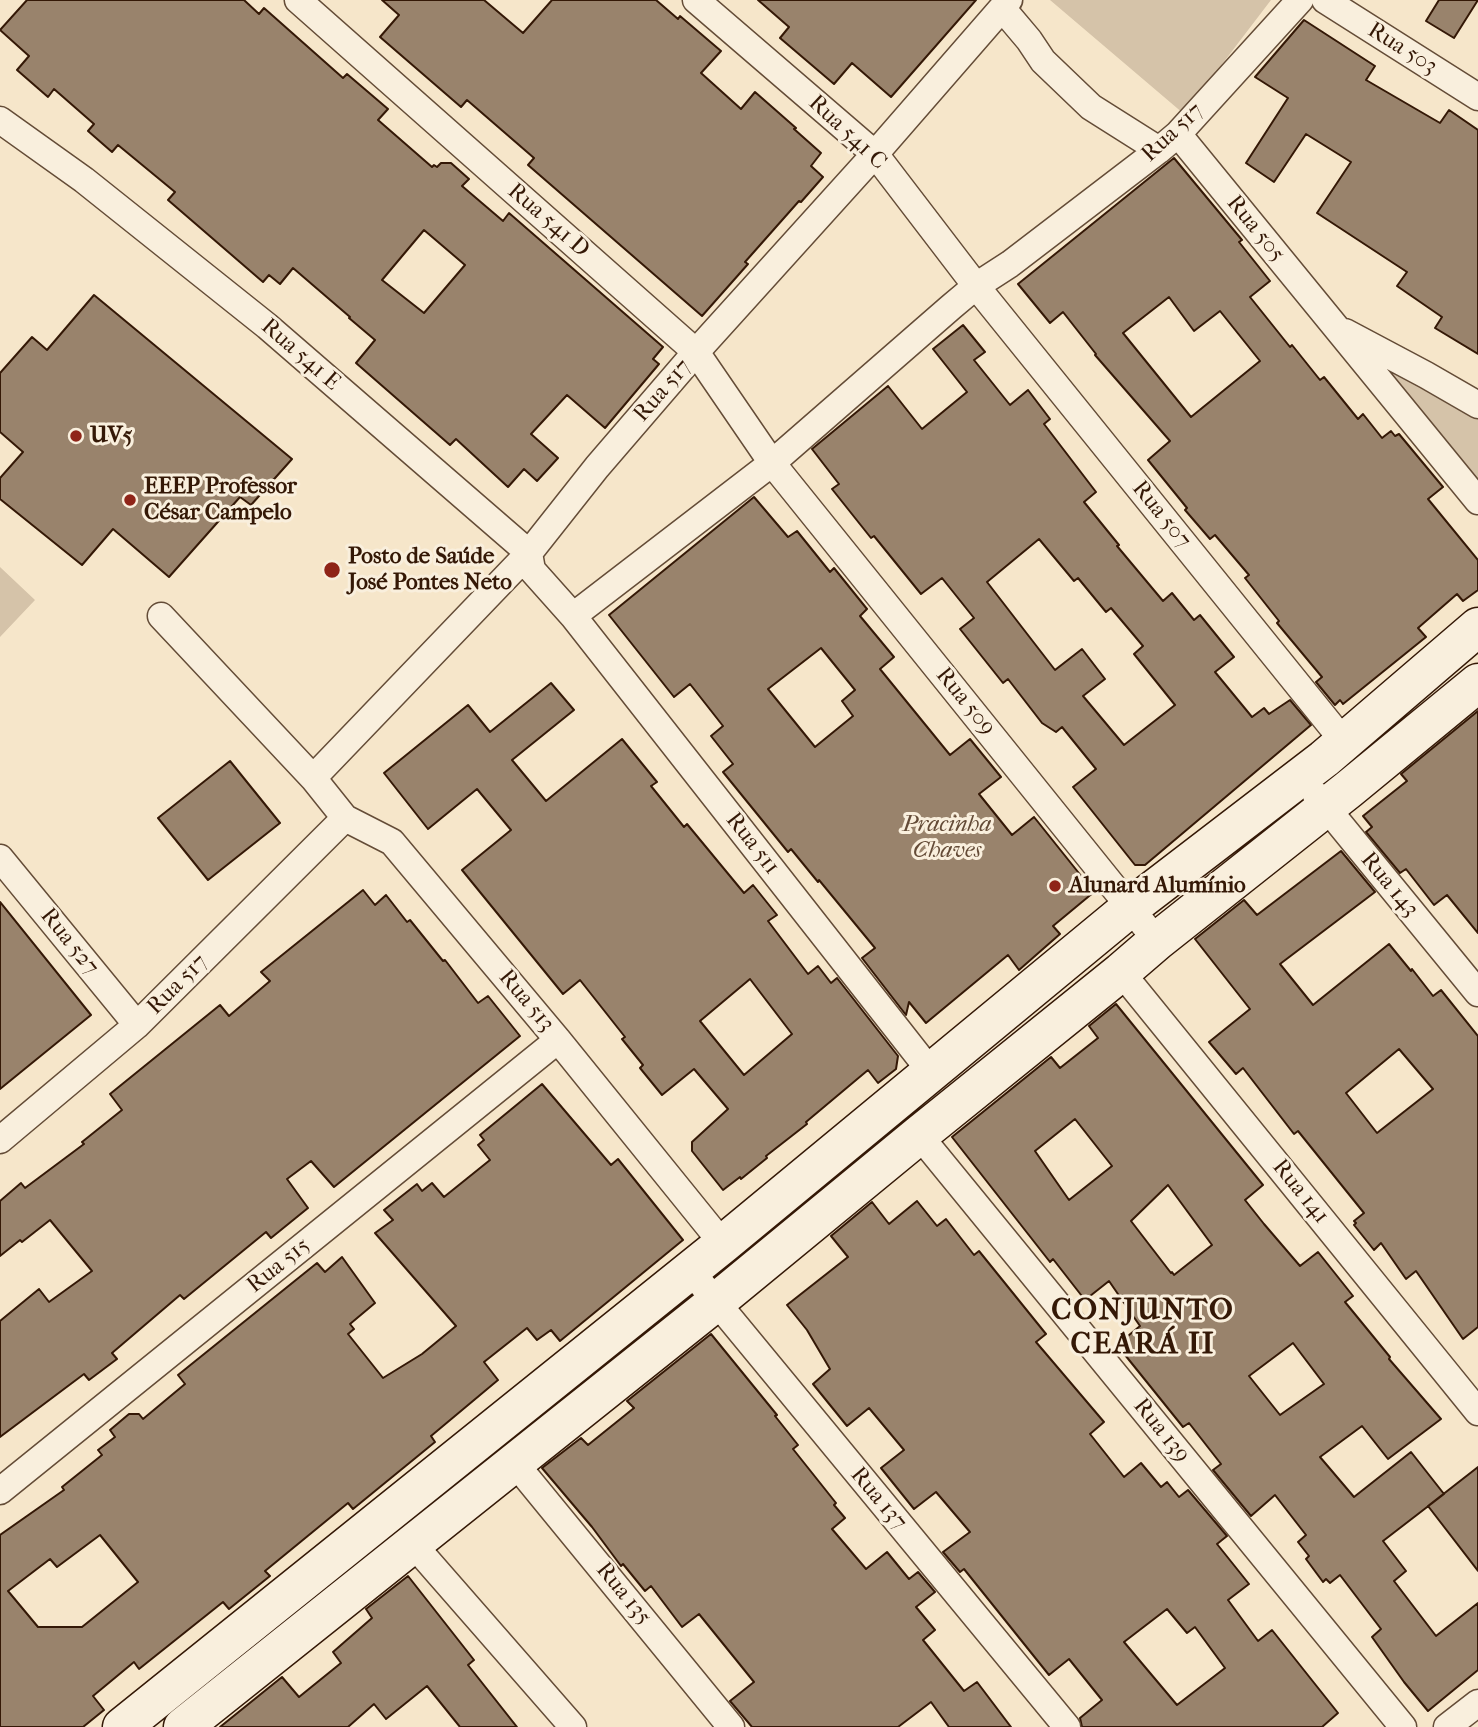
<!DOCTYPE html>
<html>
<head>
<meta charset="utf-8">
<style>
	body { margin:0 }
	canvas { display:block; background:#f6e6ca }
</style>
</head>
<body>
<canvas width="1478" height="1727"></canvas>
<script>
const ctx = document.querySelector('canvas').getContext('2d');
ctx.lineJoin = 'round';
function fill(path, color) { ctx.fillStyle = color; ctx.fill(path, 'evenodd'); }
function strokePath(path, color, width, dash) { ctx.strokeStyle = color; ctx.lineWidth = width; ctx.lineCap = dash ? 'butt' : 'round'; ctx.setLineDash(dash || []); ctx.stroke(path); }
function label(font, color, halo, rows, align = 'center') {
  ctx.font = font + ' "IM FELL French Canon",serif'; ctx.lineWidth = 6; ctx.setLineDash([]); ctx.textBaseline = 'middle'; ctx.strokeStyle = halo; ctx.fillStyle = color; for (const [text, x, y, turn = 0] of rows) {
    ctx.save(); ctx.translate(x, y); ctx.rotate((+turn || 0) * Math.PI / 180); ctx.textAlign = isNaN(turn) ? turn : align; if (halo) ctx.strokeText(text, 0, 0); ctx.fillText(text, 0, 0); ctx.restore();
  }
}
const green = new Path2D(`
	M1050 0H1271L1184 114Z
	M1338 311 1478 409V491Z
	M0 567 35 600 0 637Z`);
const building = new Path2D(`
	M27 0H244L259 14 264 8 343 78 347 74 388 109 378 120 432 167 434 165 437 167 441 163H451L469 179 462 186 503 221 509 213 663 347 653 359 659 364 605 428 567 395 531 434 558 458 537 481 524 469 508 487 456 439 450 445 356 363 375 340 349 318 350 317 293 268 280 284 269 275 263 282 168 200 175 192 118 145 112 152 88 131 94 124 54 89 48 97 17 70 29 56 0 30ZM424 230 465 265 424 313 382 280Z
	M382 0H484L523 33 552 0H656L678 19 680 16 721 51 701 73 741 109 755 92 796 128 794 129 821 153 811 166 823 177 801 202 799 201 745 262 748 264 702 316 528 165 534 158 467 100 461 107 380 37 399 15Z
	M758 0H976L891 97 852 63 834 84 780 38 789 27Z
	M1439 0H1478L1454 38 1426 21Z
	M1304 20 1375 66 1366 80 1440 123 1449 110 1478 130V354L1435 328 1442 317 1397 286 1407 272 1317 213 1351 162 1306 134 1274 182 1246 163 1288 98 1255 77Z
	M1174 158 1242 240 1239 242 1270 281 1250 297 1290 347 1292 345 1320 380 1324 377 1358 419 1363 414 1382 438 1391 431 1395 436 1399 434 1443 487 1428 499 1478 560V590L1463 601 1457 594 1418 628 1426 637 1343 704 1340 700 1335 705 1316 682 1322 677 1277 623 1279 621 1245 578 1249 575 1215 535 1210 539 1185 510 1187 508 1148 460 1170 441 1095 355 1096 354 1063 312 1050 323 1018 284ZM1169 297 1194 331 1220 311 1260 361 1191 417 1123 333Z
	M94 295 292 459 251 505 240 497 169 577 113 529 82 565 0 499V478L23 452 0 432V373L32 337 47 350Z
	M963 325 985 352 974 360 1010 405 1028 390 1050 419 1044 424 1096 492 1084 502 1119 545 1117 546 1163 601 1172 593 1194 620 1200 615 1234 657 1215 672 1252 717 1264 708 1269 714 1290 700 1311 725 1145 865H1135L1073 787 1096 769 1062 727 1056 732 1042 723 1008 679 1003 683 960 629 974 618 942 578 921 594 874 536 871 538 832 489 839 484 812 449 888 386 922 429 967 392 933 349ZM1039 539 1074 581 1078 578 1106 612 1111 608 1143 646 1134 654 1175 705 1124 745 1083 696 1105 679 1082 649 1055 670 987 582Z
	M754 497 788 537 797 531 830 572 834 568 867 609 860 616 894 657 880 669 950 755 970 739 1001 777 979 794 1012 835 1034 817 1094 892 1053 926 1060 934 1019 970 1008 955 926 1023 909 1002 906 1015 862 958 875 948 819 880 818 882 791 849 788 852 723 772 733 764 711 736 723 726 690 684 674 697 609 615ZM821 648 855 690 842 701 853 716 815 747 768 689Z
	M551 683 574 710 512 760 546 801 622 739 657 782 651 786 684 827 687 824 744 893 753 885 777 915 768 921 808 974 818 966 831 983 837 978 898 1056 896 1069 878 1083 868 1070 806 1122 807 1124 766 1156 767 1158 741 1179 740 1177 723 1190 692 1151V1142L728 1109 694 1069 662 1095 640 1068 643 1065 622 1039 625 1037 580 980 563 994 462 870 511 830 477 789 428 829 384 773 468 705 490 732ZM750 979 792 1034 744 1075 700 1021Z
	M1478 711V933L1447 895 1434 905 1406 869 1400 873 1366 832 1372 827 1363 816 1407 781 1401 774Z
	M230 761 280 823 208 880 158 818Z
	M1341 851 1375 892 1280 964 1313 1005 1389 944 1411 971 1412 969 1433 996 1441 990 1478 1036V1327L1463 1339 1416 1271 1406 1279 1381 1243 1374 1250 1354 1225 1356 1223 1354 1221 1364 1213 1298 1131 1294 1134 1243 1068 1236 1074 1209 1042 1250 1009 1195 939 1244 900 1257 915ZM1399 1049 1433 1089 1377 1133 1346 1093Z
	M363 890 375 905 386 895 407 922 410 920 443 961 445 960 478 1003 488 996 520 1036 334 1187 311 1161 287 1179 308 1208 271 1238 266 1232 184 1299 180 1295 112 1353 117 1359 89 1380 84 1374 0 1437V1321L39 1289 49 1302 92 1271 50 1220 22 1242 20 1240 0 1256V1201L21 1183 25 1188 84 1144 82 1142 122 1110 110 1094 220 1005 229 1016 270 981 261 972Z
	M0 902 91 1015 0 1089Z
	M1116 1004 1263 1185 1245 1200 1264 1224 1300 1266 1318 1252 1353 1296 1345 1302 1390 1357 1389 1359 1441 1419 1388 1459 1362 1426 1320 1457 1354 1497 1411 1452 1444 1494 1383 1541 1406 1571 1394 1581 1436 1636 1478 1603V1670L1428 1711 1404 1682 1372 1637 1381 1629 1340 1575 1330 1583 1326 1579 1323 1582 1306 1559 1309 1556 1298 1542 1306 1535 1275 1495 1251 1516 1213 1470 1221 1464 1189 1423 1183 1427 1117 1345 1140 1326 1109 1281 1085 1300 1053 1259 1050 1262 952 1137 1051 1057 1060 1068 1098 1038 1089 1026ZM1075 1119 1112 1166 1069 1200 1035 1151ZM1168 1185 1212 1245 1174 1275 1172 1272 1171 1273 1131 1221ZM1293 1343 1324 1384 1280 1415 1249 1376Z
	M542 1084 611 1165 618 1159 683 1240 560 1341 551 1330 537 1340 527 1328 484 1362 498 1380 431 1436 435 1442 353 1509 348 1503 265 1571 270 1576 229 1609 223 1602 139 1669 134 1662 93 1696 104 1710 83 1727H0V1535L64 1490 62 1487 102 1455 98 1450 115 1437 110 1430 129 1414H139L143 1419 185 1384 178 1375 317 1263 325 1272 342 1257 375 1303 350 1324 354 1329 348 1334 383 1378 422 1354 456 1326 375 1233 393 1220 384 1210 417 1184 422 1191 432 1183 444 1197 490 1160 478 1145 484 1140 480 1135ZM100 1535 138 1582 82 1627H38L8 1591 50 1559 57 1567Z
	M917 1201 937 1226 946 1219 974 1255 979 1251 1046 1334 1036 1342 1104 1422 1090 1434 1124 1477 1141 1463 1161 1487 1167 1482 1179 1497 1188 1490 1227 1536 1217 1544 1249 1584 1228 1600 1258 1641 1272 1630 1338 1713 1322 1727H1082L1080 1718 1102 1700 1069 1659 1049 1675 964 1569 960 1572 943 1552 970 1532 936 1492 914 1509 881 1468 904 1450 869 1408 847 1426 813 1384 830 1369 807 1330 787 1305 848 1257 831 1236 872 1202 889 1224ZM1167 1609 1187 1633 1195 1627 1225 1668 1177 1705 1124 1642Z
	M711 1334 777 1415 775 1416 798 1445 793 1449 836 1503 834 1505 845 1518 832 1529 866 1569 887 1552 909 1579 918 1572 935 1592 916 1607 935 1630 923 1640 964 1691 977 1682 1011 1727H949L931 1702 898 1727H752L730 1701 754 1682 733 1656 699 1614 682 1627 651 1586 645 1591 623 1564 621 1566 592 1527 542 1468 581 1438 588 1445 634 1408 627 1401Z
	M1478 1467V1571L1428 1506Z
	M408 1576 474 1660 468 1665 517 1727H460L427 1686 386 1719 374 1704 348 1727H220L282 1677 299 1697 341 1663 333 1652 372 1618 366 1609Z`);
const street = new Path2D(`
	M298 0 696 352 772 463 1157 941
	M696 0 875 154 976 286 1345 743
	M1325 0 1478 97
	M1002 8 1029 40 1043 61 1091 107 1159 150
	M0 120 84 180 267 326 529 553 532 570 573 616 931 1072
	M1178 134 1478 501
	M1345 332 1426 375 1478 405
	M161 616 313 778 345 818 392 842 558 1040 723 1244
	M573 616 772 463 951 307 976 286 1010 264 1159 150 1178 134 1300 0
	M313 778 529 553 597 467 696 352 875 154 1009 0
	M1316 795 1478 993
	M0 858 137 1025
	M1121 972 1478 1412
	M919 1135 1403 1727
	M0 1140 137 1025 345 818
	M690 1270 1067 1727
	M514 1462 731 1727
	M0 1491 558 1040
	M413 1544 573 1727
	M1447 1727 1478 1703`);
const secondary = new Path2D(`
	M122 1727 723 1244 1131 907 1324 759 1478 627
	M183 1727 716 1302 919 1135 1121 972 1157 941 1349 789 1478 683`);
const markers = [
	[76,436,7,"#8f2418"],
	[130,500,7,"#8f2418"],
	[332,570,9,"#8f2418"],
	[1055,886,7,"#8f2418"]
];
const streetNames = [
	["Rua 503",1402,49,32],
	["Rua 541 C",847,133,43],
	["Rua 517",1173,133,-43],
	["Rua 541 D",548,221,41],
	["Rua 505",1255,229,51],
	["Rua 541 E",300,355,41],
	["Rua 517",663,391,-49],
	["Rua 507",1161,515,51],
	["Rua 509",965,702,51],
	["Rua 511",752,844,52],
	["Rua 143",1389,885,50],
	["Rua 527",69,942,51],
	["Rua 517",178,985,-45],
	["Rua 513",526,1001,50],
	["Rua 141",1300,1192,51],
	["Rua 515",279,1266,-39],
	["Rua 139",1161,1431,51],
	["Rua 137",878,1499,50],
	["Rua 135",623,1594,51]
];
const poiNames = [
	["UV5",90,436],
	["EEEP Professor",144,487],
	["César Campelo",144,513],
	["Posto de Saúde",348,557],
	["José Pontes Neto",348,583],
	["Alunard Alumínio",1069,886]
];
const parkNames = [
	["Pracinha",947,825],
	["Chaves",947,851]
];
const districtNames = [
	["CONJUNTO",1143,1312],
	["CEARÁ II",1143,1346]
];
fill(green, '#d5c3a9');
fill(building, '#99836c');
strokePath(building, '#341806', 2);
strokePath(street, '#644c37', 29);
strokePath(secondary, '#341806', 41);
strokePath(street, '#f9efdd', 26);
strokePath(secondary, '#f9efdd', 38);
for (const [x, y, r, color] of markers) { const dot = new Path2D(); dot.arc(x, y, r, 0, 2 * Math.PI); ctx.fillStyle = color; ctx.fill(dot); strokePath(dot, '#f9efdd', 2.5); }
label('23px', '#341806', '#f9efdd', streetNames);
label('bold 23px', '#341806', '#f9efdd', poiNames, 'left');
label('italic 23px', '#644b37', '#f9efdd', parkNames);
ctx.letterSpacing = '2px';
label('bold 30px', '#341806', '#f9efdd', districtNames);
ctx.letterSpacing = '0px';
</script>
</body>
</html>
